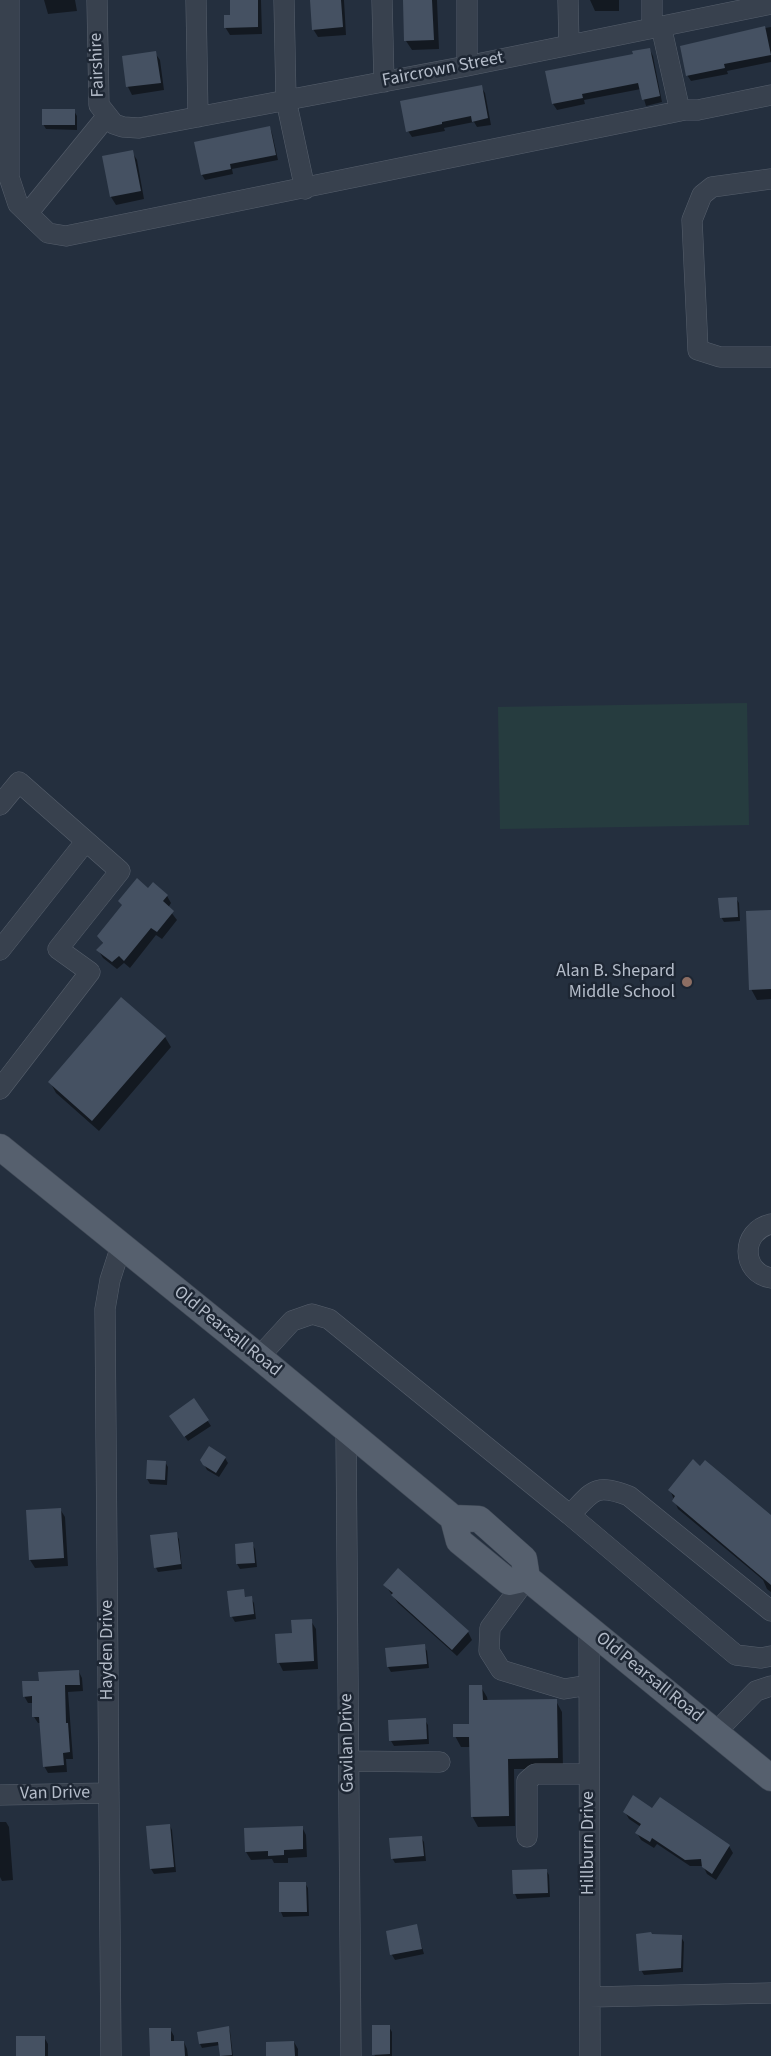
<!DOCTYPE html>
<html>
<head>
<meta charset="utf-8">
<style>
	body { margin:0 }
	canvas { display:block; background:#242f3e }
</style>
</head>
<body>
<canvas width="771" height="2056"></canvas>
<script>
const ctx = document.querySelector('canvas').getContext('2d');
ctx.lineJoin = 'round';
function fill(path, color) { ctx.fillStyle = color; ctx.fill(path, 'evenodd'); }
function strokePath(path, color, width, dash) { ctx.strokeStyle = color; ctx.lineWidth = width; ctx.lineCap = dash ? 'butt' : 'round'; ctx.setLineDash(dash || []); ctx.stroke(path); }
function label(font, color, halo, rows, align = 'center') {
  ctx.font = font + ' "Source Sans 3",sans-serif'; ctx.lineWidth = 5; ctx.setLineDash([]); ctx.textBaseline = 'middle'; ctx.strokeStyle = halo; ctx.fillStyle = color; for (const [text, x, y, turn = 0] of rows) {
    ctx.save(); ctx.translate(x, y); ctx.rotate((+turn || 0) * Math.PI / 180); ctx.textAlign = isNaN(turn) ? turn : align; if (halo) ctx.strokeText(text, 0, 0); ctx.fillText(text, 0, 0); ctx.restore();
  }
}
const green = new Path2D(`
	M747 703 749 825 500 829 498 707Z`);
const shadow = new Path2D(`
	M44 0H75L77 11 48 14Z
	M231 0H261L262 34 230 35 225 27 232 16Z
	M311 0H344L346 35 318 37 313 29Z
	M405 0H437L439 49 412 50 406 41Z
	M590 0H619V11H595Z
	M771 27V62L727 71 728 74 691 81 687 75 765 28Z
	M650 50 653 56 662 102 646 106 641 89 584 100 585 104 557 110 553 104 547 73 634 56Z
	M155 53 160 60 164 90 132 95 128 87 124 57Z
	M481 87 485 93 491 125 477 127 474 122 444 128 445 131 412 137 408 131Z
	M74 111 77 116V130L46 129 43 124Z
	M270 128 272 133 278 160 232 169 233 174 205 180 202 175Z
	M132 152 137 160 144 199 116 205 111 197 104 158Z
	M148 890 167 896 171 903 168 908 177 920 162 939 156 935 130 968 124 963 117 969 103 958 98 950 103 944 99 936Z
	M736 898 739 903 740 921 724 922 721 917Z
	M771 912V999L757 1000 751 989Z
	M165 1037 171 1047 99 1131 56 1093 50 1082Z
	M194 1400 211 1426 188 1441 174 1421Z
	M209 1448 225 1458 228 1463 219 1477 207 1470 202 1460Z
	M165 1462 168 1467 167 1485 150 1484 147 1479Z
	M670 1490 771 1517V1592L767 1589 763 1580 756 1574 678 1509Z
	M60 1509 65 1517 68 1566 35 1568 30 1560 27 1511Z
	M176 1534 179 1539 182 1569 158 1572 156 1568Z
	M252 1544 255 1549 257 1567 240 1569 237 1564Z
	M385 1585 468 1632 472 1640 457 1656 398 1603Z
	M243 1590 246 1599 251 1598 254 1603 256 1619 235 1622 232 1617 229 1592Z
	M311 1621 316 1629 318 1669 283 1671 279 1663 293 1634Z
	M424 1646 427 1651 429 1668 391 1672 388 1667Z
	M79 1672 82 1678 83 1691 68 1692 73 1759H66L67 1772 48 1773 44 1766 41 1723H38L34 1717 33 1703H28L24 1696 40 1682Z
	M481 1687 487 1697 488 1702 556 1701 562 1712 563 1769H514L515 1826 478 1827 472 1816 471 1747H461L455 1736 471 1725Z
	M425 1720 428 1725 429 1744 394 1746 391 1741Z
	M653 1810 729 1846 733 1853 716 1880 707 1874 703 1866H690L657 1844 654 1848 641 1840 637 1833 641 1827 629 1819 625 1812Z
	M0 1822H6L9 1827 13 1880 2 1881 0 1877Z
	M170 1826 172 1830 176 1872 154 1874 151 1869 148 1827Z
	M302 1827 306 1835 307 1857 288 1858V1863H274L272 1859 251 1860 246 1852Z
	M421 1837 424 1842 426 1861 395 1863 392 1858Z
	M546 1870 549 1875 550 1897 517 1899 515 1894Z
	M305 1883 308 1888 309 1916 283 1917 281 1912 280 1884Z
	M416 1926 424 1954 395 1960 392 1955 387 1932Z
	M681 1937 684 1942 683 1972 644 1975 641 1970Z
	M228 2027 230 2031 233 2056H221L220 2045 202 2048 200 2044Z
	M389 2027 392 2032V2056H375L374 2054Z
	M170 2029 174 2036V2042H184L187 2049 188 2056H151Z
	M44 2037 48 2044V2056H18Z
	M294 2042 298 2049V2056H267Z`);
const building = new Path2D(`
	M230 0H258V27L224 28V15H230Z
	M310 0H341L343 27 312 30Z
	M403 0H432L434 40 404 41Z
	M765 26 771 55 724 64 725 68 686 76 680 46Z
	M650 48 660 96 642 100 638 83 582 94 583 98 552 104 545 71 633 54 632 51Z
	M156 51 161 83 126 87 122 56Z
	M482 85 488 118 472 122 471 116 442 122V124L406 132 400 101Z
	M42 109H75V125H42Z
	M270 126 276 155 230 164 231 169 201 175 194 142Z
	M133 150 141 191 110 197 102 156Z
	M137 878 148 888 153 882 168 895 163 901 174 911 157 932 151 928 124 961 119 956 112 962 96 950 103 943 97 936 122 905 118 901Z
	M737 897 738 917 720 918 718 898Z
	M771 910V989L749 990 746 911Z
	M121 997 166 1036 92 1121 48 1082Z
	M194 1398 209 1420 184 1437 169 1416Z
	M209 1446 226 1457 216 1473 203 1465 200 1460Z
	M693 1459 700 1466 705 1460 771 1515V1585L672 1501 675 1496 668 1490Z
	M147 1460 166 1461 165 1480 146 1479Z
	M61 1508 64 1558 29 1560 26 1510Z
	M177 1532 181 1564 154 1568 150 1535Z
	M253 1542 255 1563 236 1564 235 1544Z
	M398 1568 469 1631 452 1650 391 1595 393 1593 383 1585Z
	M244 1589 245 1597 252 1596 254 1614 230 1617 227 1591Z
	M312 1619 314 1661 277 1663 275 1634 292 1633 291 1620Z
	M425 1644 427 1664 387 1667 385 1648Z
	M79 1670 80 1685H65L66 1723H68L70 1752 63 1753 64 1765 43 1767 39 1717H32V1696L23 1697 22 1681H39L38 1672Z
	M469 1685H482L483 1700 557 1699 558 1758 508 1759 509 1816 471 1817 469 1737H453V1724H469Z
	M426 1718 427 1739 389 1741 388 1720Z
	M633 1795 652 1808 660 1797 730 1845 712 1874 702 1867 701 1859 685 1860 652 1838 650 1842 635 1833 641 1824 623 1812Z
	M170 1824 174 1867 150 1869 146 1826Z
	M303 1826V1849L284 1850V1855L268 1856V1851L245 1852 244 1828Z
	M422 1836 424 1856 391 1859 389 1838Z
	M547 1869 548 1893 513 1894 512 1870Z
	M279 1882H306L307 1912H279Z
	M417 1924 422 1949 390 1955 386 1931Z
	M651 1932 652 1934 682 1935 681 1968 639 1971 636 1934Z
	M372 2025H390V2054L372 2055Z
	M229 2026 232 2055 220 2056 218 2042 199 2044 197 2032Z
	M149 2028H171V2041H184L185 2056H150Z
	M16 2036H45V2056H16Z
	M294 2041 295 2056H266V2042Z`);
const minor = new Path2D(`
	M9 0V177L18 204 48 233 66 236 680 111
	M97 0 99 105 114 124 123 127 139 128 467 66 771 4
	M196 0 198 117
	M284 0 286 100 305 189
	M382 0 384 82
	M467 0V66
	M568 0 569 45
	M652 0V28
	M661 26 680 111 686 110H698L771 95
	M771 179 712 187 702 195 692 220 698 350 720 357H771
	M28 213 107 116
	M0 805 19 782 120 871 58 949 90 972 0 1089
	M0 950 86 841
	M771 1224C740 1231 741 1273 771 1278
	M259 1357 292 1321 312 1314 329 1319 570 1515C593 1491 594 1483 629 1496L771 1611
	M346 1431 351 2056
	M570 1515 736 1655 761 1658 771 1656
	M527 1578 490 1628 489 1651 501 1670 564 1689 589 1685
	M589 1630 590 2056
	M716 1732 756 1691 771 1686
	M348 1761 440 1762
	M0 1795 109 1793
	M527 1837V1781L535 1774H589
	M590 1997 771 1993
	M111 2056 105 1309 110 1280 121 1246`);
const major = new Path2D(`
	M0 1147 259 1357 453 1518 459 1541 509 1582 527 1578
	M453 1518 479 1519 524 1559 527 1578 771 1778`);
const markers = [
	[687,982,6,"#8d6e63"]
];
const streetNames = [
	["Fairshire",98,65,-92],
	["Faircrown Street",443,70,-11],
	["Old Pearsall Road",227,1332,39],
	["Hayden Drive",108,1650,-90],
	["Old Pearsall Road",649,1678,39],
	["Gavilan Drive",348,1743,-91],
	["Van Drive",55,1794,-1],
	["Hillburn Drive",589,1843,-90]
];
const poiNames = [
	["Alan B. Shepard",675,972],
	["Middle School",675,993]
];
fill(green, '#263c3f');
fill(shadow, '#0007');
fill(building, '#455162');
strokePath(minor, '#565f6c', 21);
strokePath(major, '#414a57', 27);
strokePath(minor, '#38414e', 20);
strokePath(major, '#56606e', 26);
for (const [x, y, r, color] of markers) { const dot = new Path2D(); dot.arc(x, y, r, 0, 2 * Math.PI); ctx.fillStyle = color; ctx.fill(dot); strokePath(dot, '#1d2633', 2); }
label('18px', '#b4bcc9', '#1d2633', streetNames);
label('18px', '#b4bcc9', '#1d2633', poiNames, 'right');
</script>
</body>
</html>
